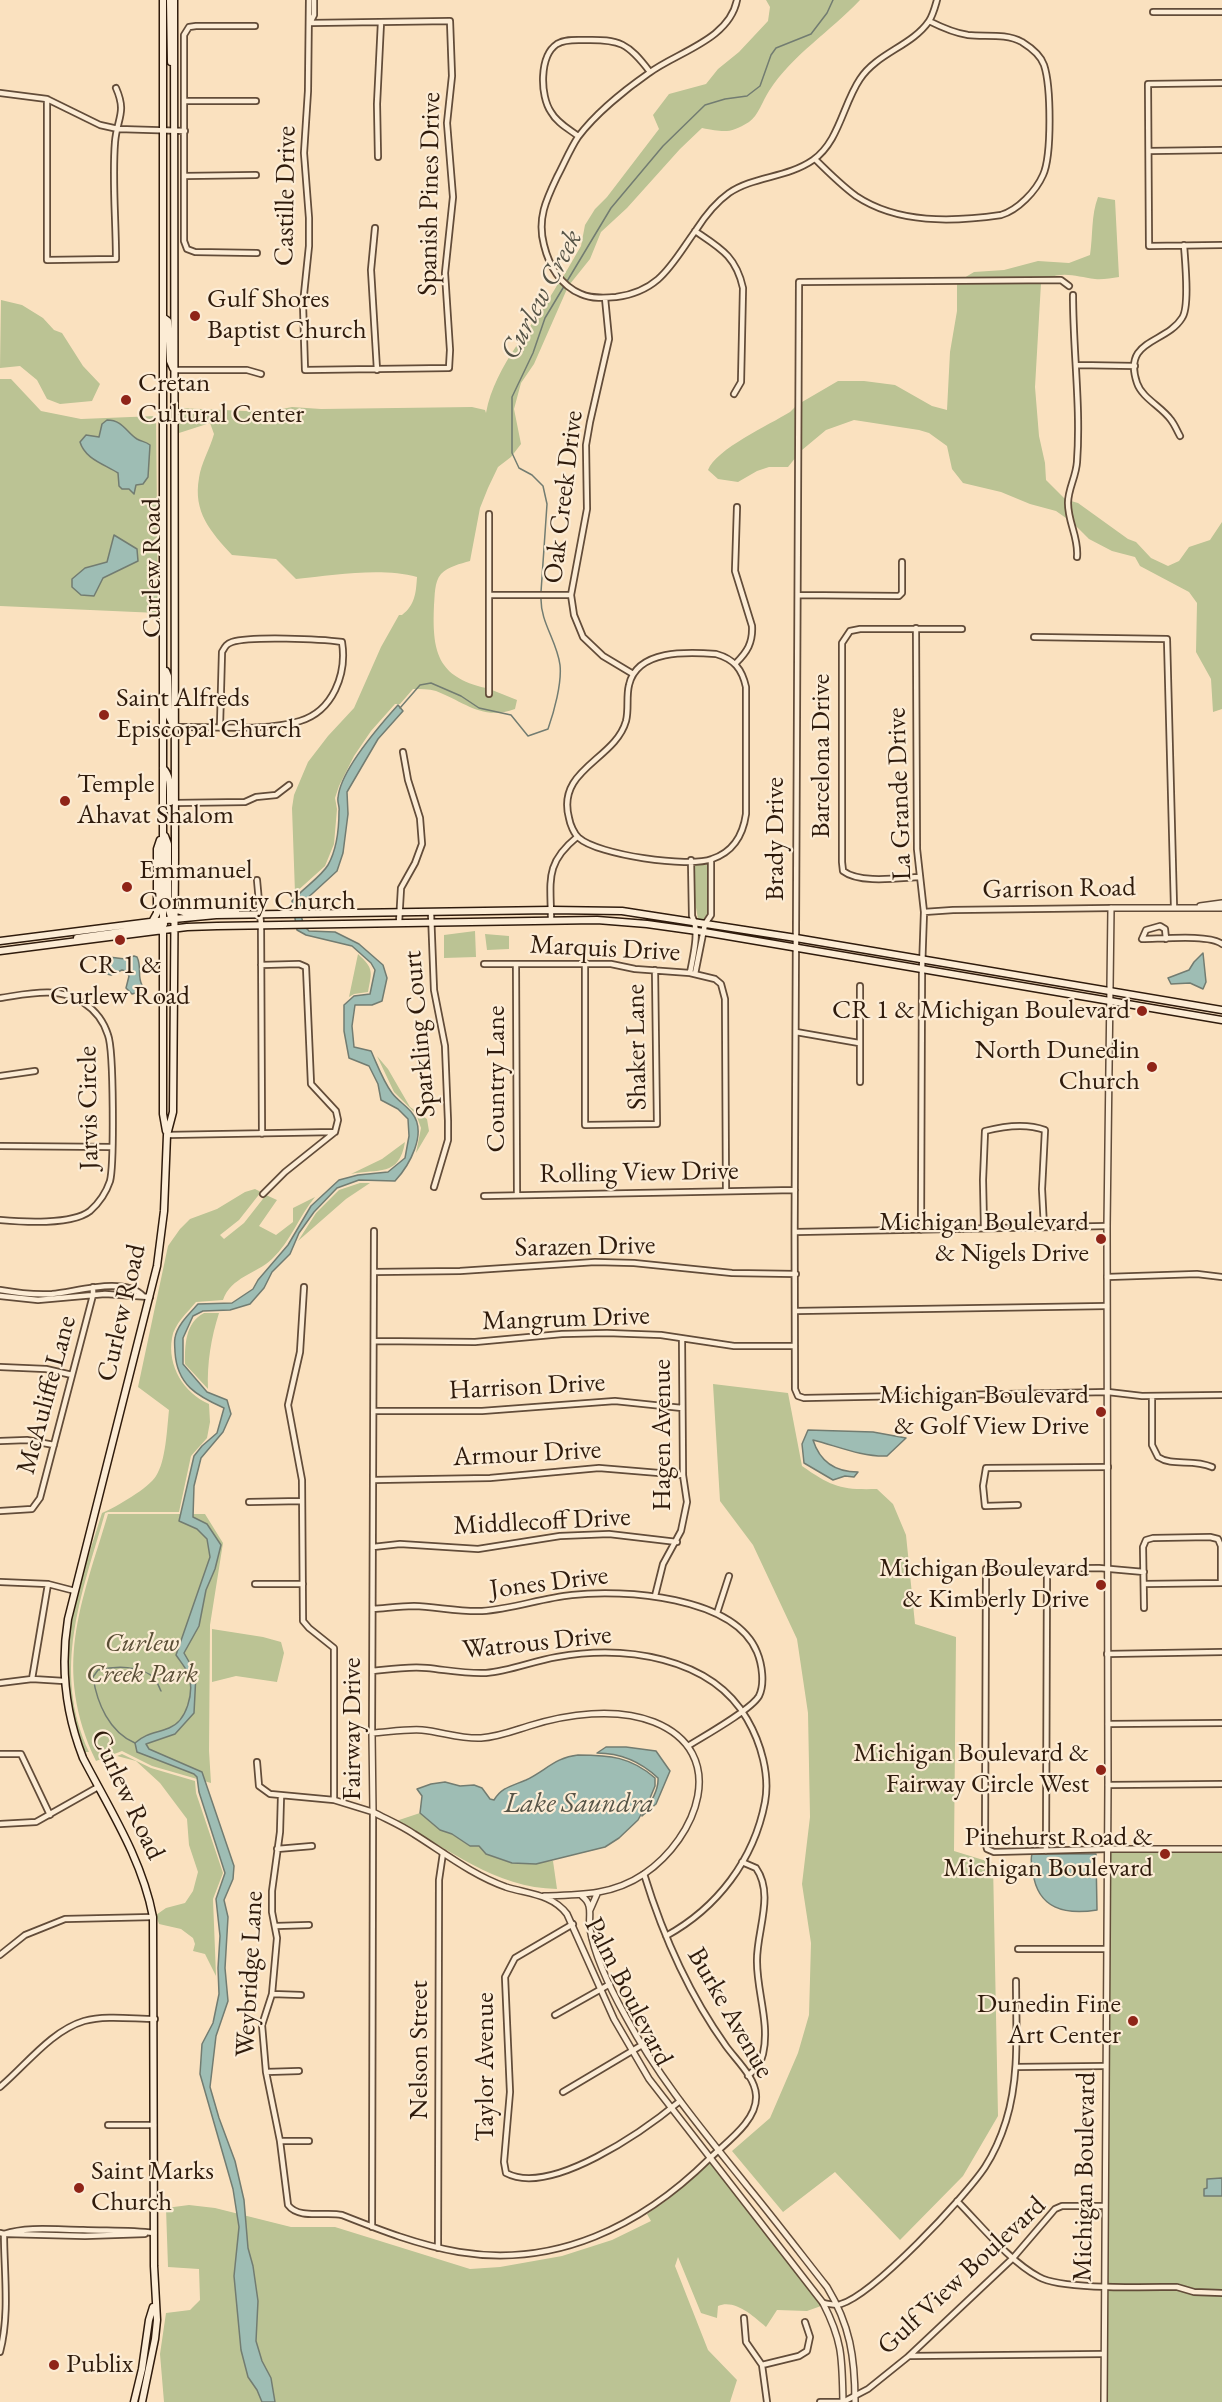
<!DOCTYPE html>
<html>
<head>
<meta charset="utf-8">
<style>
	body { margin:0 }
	canvas { display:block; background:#fae1bf }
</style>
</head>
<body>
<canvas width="1222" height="2402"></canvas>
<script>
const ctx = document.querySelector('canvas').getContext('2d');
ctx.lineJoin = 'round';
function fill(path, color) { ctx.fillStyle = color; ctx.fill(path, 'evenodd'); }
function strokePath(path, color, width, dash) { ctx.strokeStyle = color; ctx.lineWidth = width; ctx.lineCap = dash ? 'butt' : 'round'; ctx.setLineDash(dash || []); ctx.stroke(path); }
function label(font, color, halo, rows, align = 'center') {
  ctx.font = font + ' "EB Garamond",serif'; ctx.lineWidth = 4.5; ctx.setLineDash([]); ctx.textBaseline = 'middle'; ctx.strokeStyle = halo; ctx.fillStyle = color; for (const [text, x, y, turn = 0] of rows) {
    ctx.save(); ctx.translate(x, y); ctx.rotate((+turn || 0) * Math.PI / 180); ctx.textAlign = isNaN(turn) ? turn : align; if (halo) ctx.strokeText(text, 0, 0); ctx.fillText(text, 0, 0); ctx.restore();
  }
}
const green = new Path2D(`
	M766 0H860C831 31 792 55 769 91 763 100 758 116 749 122 730 134 724 132 702 128L680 149 627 208 601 232 590 259 570 284 563 277 581 246 585 225 595 209 607 197 659 129 653 115 669 94 706 84 718 69 739 52 768 21 770 7Z
	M1098 197 1115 200 1119 277C1111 278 1102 280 1095 279 1078 277 1065 271 1048 278H964L974 272 1004 270 1038 261 1069 263 1090 255C1093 236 1091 215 1098 197Z
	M559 282 567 289 534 364 521 383 514 409 521 444 511 457 498 467 488 488 480 508 470 561C460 564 449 566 441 574 434 582 435 596 434 605 432 651 437 677 486 688L487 697H492V690L517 700 515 709C482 721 465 702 436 691 429 689 420 689 413 689L400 704H395L371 731 354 756 339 786 335 798 337 809 334 844 325 866 295 893 292 808 294 795 308 762 328 736 354 708 381 647 399 615H402C415 605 416 593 417 577 382 567 333 575 296 579L276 559 232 555C210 531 193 512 199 478 201 463 210 449 214 434L210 423 179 433V408L267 412 292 407 321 409 472 407 485 410 486 413C495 364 535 325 559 282Z
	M957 283H1041L1035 387 1039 436 1045 463 1046 480 1065 499 1066 518 1056 511 1030 504 1001 492 963 483 952 469 947 446 929 433 919 430 854 420 826 430 802 450V402L838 381H864L895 385 932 406 947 410 950 352 957 311Z
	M1 300 22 305 43 318 54 330 62 333 83 366 100 384 92 401 60 404 47 399 37 380 20 366 0 368Z
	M0 379H11L41 411 81 419 156 416 158 613 0 606Z
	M796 406V457L788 467H769L757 471 738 482 718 479 708 470C716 449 769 425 790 412Z
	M1071 501 1078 503 1128 539 1136 542 1151 558 1168 566 1179 561 1189 547 1210 540 1222 522V709L1213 712 1211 679 1196 652 1197 603 1189 592 1140 566 1135 557 1112 551 1089 539 1074 524Z
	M702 862 708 866 709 911 703 920 698 919 694 896V866Z
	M475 931 476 957 444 958V935Z
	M485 934 509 936V949L487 950Z
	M358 954C374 969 372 971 368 992L354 994 349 997Z
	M377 1056 388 1069 410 1107 427 1119 429 1131 416 1153 421 1128 416 1114 394 1092Z
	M405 1142C399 1178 378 1168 351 1174L382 1159Z
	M360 1183H370L346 1199 298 1241 316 1213 339 1190Z
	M255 1189 261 1192 239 1220 220 1235 224 1239 244 1223 266 1195 277 1200 259 1226 276 1235 293 1222V1208L315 1197C299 1216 291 1241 272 1259 256 1274 231 1277 223 1300L196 1302C188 1312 174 1324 172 1338 167 1366 184 1393 209 1404L210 1422 207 1438 191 1456 179 1512H108L105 1513C82 1594 51 1670 89 1752H84C49 1663 75 1599 102 1513 116 1507 149 1488 156 1476 166 1461 167 1428 169 1410L138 1387 168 1246 180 1229 190 1219 217 1209 245 1192Z
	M204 1313H219C211 1338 207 1363 208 1389L185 1364C185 1345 185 1323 204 1313Z
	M713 1384 788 1393 802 1466C832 1487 841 1490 877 1489L893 1504 906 1535 915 1624 956 1637 954 1851 993 1863 998 2116 963 2176 900 2240 835 2172 783 2212 732 2151 770 2118 798 2053 809 2015 811 1943 802 1884 810 1817 808 1713 797 1639 753 1545 720 1501Z
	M108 1514H205L223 1543 210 1625 209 1751 211 1783 152 1766 122 1751 96 1761C52 1668 81 1605 108 1514Z
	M212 1629 263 1637 281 1642 284 1653 277 1682 236 1676 212 1682Z
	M122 1754 151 1768 195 1781 196 1793 223 1873 213 1899 216 1976 205 1954 193 1951 195 1944 193 1938 181 1929 159 1924 156 1915 166 1908 185 1903 193 1891 198 1872 189 1845 187 1819 160 1783 136 1761 117 1756Z
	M420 1813 440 1830 452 1834 470 1846H479L486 1854 511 1863 553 1861 557 1889C495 1888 448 1848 396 1821Z
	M1108 1849H1222V2402H1104Z
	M710 2162 821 2306 807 2311 777 2310 766 2327C753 2316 735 2299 718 2306L717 2318 701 2313 678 2257 675 2266 708 2350 737 2380 730 2402H164L160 2354 166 2313 190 2310 200 2300 199 2269 168 2267 166 2208 189 2205 215 2208 291 2227H335L470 2269 500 2267 562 2256 612 2240 651 2221 647 2214 670 2198Z`);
const water = new Path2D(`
	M107 420C123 420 126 432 137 439 142 442 145 441 150 445L148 477 143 484 136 485 134 494 129 489H122L119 486 118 473C104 464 85 459 80 442L86 435 99 437 102 424Z
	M114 535 137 549 138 561 103 578 94 596 81 595 72 587V579L85 568 107 562Z
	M398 705 403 711 378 739 347 792 348 814 343 853 337 871 301 904C301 915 301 924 309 931L335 932 359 944 383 965 387 978 382 1001 372 1005H355L352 1026 354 1047 371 1051C377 1064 383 1081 392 1093 398 1101 407 1106 412 1113 428 1133 409 1166 395 1181L359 1180 337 1188 314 1212 299 1233 290 1254 272 1272 264 1288 250 1304 230 1310 203 1311 193 1316 183 1338V1364L207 1392 227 1400 231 1414 223 1432 201 1458 194 1486 193 1517 207 1524 221 1545 215 1569 206 1590 199 1626 184 1653 196 1674 194 1713 175 1734 146 1744 149 1749 202 1772 234 1866 233 1879 224 1900 228 1917 225 1968 228 2001 216 2036 210 2087 219 2118 235 2161 244 2200 248 2248 253 2266 258 2301 256 2341 262 2361 271 2378 275 2402H262L257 2390 248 2377 241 2350 234 2276 239 2227 233 2189 200 2074 202 2044 213 2023 219 1994 218 1968 220 1936 216 1899 225 1873 199 1792 197 1777 194 1774 137 1752 135 1743C146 1733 157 1733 169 1728 187 1721 194 1693 189 1675 186 1668 180 1661 176 1655L210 1557 207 1539 197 1529 179 1521 194 1456 202 1446 217 1433 224 1408C197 1396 177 1385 175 1352 175 1348 174 1342 175 1338 177 1325 190 1313 198 1304L232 1303 253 1289 258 1280 288 1245 311 1206 339 1180 358 1175 388 1172 405 1158 409 1136 408 1119 398 1109 381 1100 378 1084 369 1066 349 1058 344 1031V1005L354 996 370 994 375 970 371 963 352 946 306 935 297 930 292 901C302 889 321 877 328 865 337 849 339 829 339 811 340 807 337 802 338 798 340 770 380 725 398 705Z
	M1203 953 1206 982 1203 989 1190 983 1171 984 1168 978 1189 970 1194 962Z
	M134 956 137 957C142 967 137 976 142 985L139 992 132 994 126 988 129 976 126 971 122 970 111 975 107 974 106 963 109 957 125 959Z
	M808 1430 873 1432 906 1438 887 1456C862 1457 837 1446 813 1440 820 1462 836 1472 858 1472L854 1477 845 1476 833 1480 804 1463 802 1444Z
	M606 1747H626L656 1751 670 1771 656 1804 642 1816C649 1805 659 1791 658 1778 641 1762 620 1753 597 1753Z
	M578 1755C610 1755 631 1757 655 1778V1786L650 1798 638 1820 619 1838 605 1847 536 1864 512 1863 486 1854 479 1846H470L452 1834 440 1830 420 1813 422 1796 417 1789 431 1784 445 1782 460 1786 474 1785 482 1788 490 1799 494 1800C502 1787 512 1786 526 1780 545 1771 556 1757 578 1755Z
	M1032 1854H1096L1097 1910C1065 1915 1038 1909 1033 1873 1032 1866 1030 1860 1032 1854Z
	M1222 2178V2196H1204V2189L1207 2188V2179Z`);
const stream = new Path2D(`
	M541 592 547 504 543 486 532 475 519 468 512 453V397L533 353 545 318 611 208 663 146 705 105 725 99 747 96 760 86 771 55 776 48 811 34 827 13 833 0
	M400 708 420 685 431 683 461 696 479 708 511 715 528 736 548 729C554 712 562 683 560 665 557 641 540 622 541 597
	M135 1743C109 1732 97 1703 93 1677L98 1670C115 1666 141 1665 154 1678 157 1681 159 1687 161 1691`);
const minor = new Path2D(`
	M309 0 308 91 304 153 309 218V246L303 304 305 370 449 368 450 350 445 273 453 197 447 123 452 76 450 21 310 23
	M737 0C729 40 677 52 649 73 626 89 595 114 578 137 570 149 564 164 557 177 546 200 537 219 544 245 549 266 561 286 581 294 592 299 605 298 616 297 661 291 672 263 696 230 705 216 715 203 729 193 754 176 787 178 813 160 839 142 843 104 860 79 877 53 912 46 929 21 933 15 935 7 937 0
	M1153 12H1222
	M310 23 314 15V0
	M255 26H196L189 27 184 35V241L187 249 195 252 257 253
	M1222 83 1148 84 1149 246 1222 245
	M0 93 47 99 100 125 118 129 185 131
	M47 99V260L116 259C116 220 112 180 115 142 117 118 127 113 116 88
	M185 101H256
	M578 136C569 129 557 123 551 112 540 96 539 56 557 44 565 39 576 40 584 40 620 39 628 43 650 72
	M1149 151 1222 150
	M378 157 377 104 381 22
	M815 159C828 172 841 185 856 196 898 224 953 222 1001 215 1018 210 1036 191 1043 175 1052 155 1051 86 1044 65 1041 56 1030 47 1022 42 1005 33 986 37 968 35 954 33 941 27 929 21
	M184 176 256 175
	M375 228 371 270 377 370
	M695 231C720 248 736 256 743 288L741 382 734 394
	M1069 286 1061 280 799 282C799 651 793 1020 795 1389L798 1396 804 1398 1108 1392 1142 1396 1222 1395
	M1073 295C1073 351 1081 407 1077 462 1076 477 1068 489 1068 503 1068 523 1079 538 1077 557
	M605 298 609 339 590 422 586 445 587 509 571 595 574 615 583 637 603 656 633 674
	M1077 365 1135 366
	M174 370H247L261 374
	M1180 436C1177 431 1175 425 1171 420 1162 407 1142 398 1137 383 1122 339 1166 344 1182 318 1190 307 1185 261 1184 245
	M489 514V694
	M489 595H571
	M798 595 899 596 902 593V562
	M916 628 917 849 924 912 922 969 921 1230
	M1034 637 1167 639 1174 907
	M716 654C734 659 742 669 746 687V814C743 835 733 852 712 859 689 868 598 855 579 838 574 834 570 824 569 818 556 769 615 760 626 721 629 709 626 697 629 685 637 649 688 652 716 654Z
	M736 663C747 652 753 643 752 626L735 571 737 507
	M174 727C212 726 264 732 300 721 333 711 347 674 342 642 321 639 251 636 232 642 226 644 225 647 222 652L220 726
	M175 803 245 802 256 797 276 795 289 785
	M920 877C899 878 860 884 843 871L842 862V643L850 631 860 629H962
	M257 880 261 924 262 1134
	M924 912 953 910 1111 908
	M431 913 434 990 445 1046 448 1121V1140L434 1187
	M551 920C551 881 544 864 577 837
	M399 923 401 888 415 863 422 844 420 818 408 780 403 752
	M1166 939 1165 929 1160 926 1146 930 1142 939C1160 939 1210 934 1222 944
	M585 963V1125L657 1124 655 970
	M484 964H611L635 969 690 973 715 979 721 984 725 999 726 1191
	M516 964 517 1194
	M261 965 299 964 306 967 311 1084 336 1111 338 1120 335 1132 285 1172 263 1194
	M690 973C693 956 700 931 692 916L691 860
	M695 974 705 924 711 915V860
	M860 986V1082
	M0 998C28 994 59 986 84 1003 96 1011 104 1022 108 1035 114 1051 114 1165 110 1181 106 1193 99 1203 90 1211 72 1225 22 1222 0 1220
	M796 1032 859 1043
	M0 1076 35 1071
	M167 1135 335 1132
	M0 1146 111 1147
	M484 1196 795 1190
	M984 1228 983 1180 985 1131C1004 1126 1026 1123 1045 1130L1042 1189 1044 1227
	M796 1232 1107 1226
	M374 1272 460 1271 595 1262 634 1263 732 1273 796 1274
	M1107 1277 1197 1274 1222 1277
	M304 1287 300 1352 288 1405 302 1480 303 1621 309 1628 334 1648V1800
	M0 1290C17 1293 34 1295 52 1294 76 1292 124 1276 143 1296
	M0 1296 38 1300 105 1294 150 1297
	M796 1311 1107 1306
	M374 1341 475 1342 562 1334 607 1333 661 1335 734 1346H795
	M0 1367 46 1369 72 1375
	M1152 1396V1445L1158 1457C1173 1467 1192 1458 1212 1467
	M374 1411H482L615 1401 682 1408
	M0 1441 27 1440 54 1445
	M374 1480 490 1478 599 1468 683 1475
	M249 1502 302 1501
	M1018 1505 985 1506 983 1486 986 1468 1108 1467
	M0 1511 32 1509 40 1498 93 1295V1287
	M373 1547 400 1544 478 1549 560 1536 609 1534 677 1542
	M0 1582 48 1584 75 1591
	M255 1584H303
	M1144 1584 1222 1583
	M655 1596 663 1564 681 1531 687 1502 683 1475 682 1339
	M1144 1608 1143 1547 1146 1540 1153 1538 1210 1537 1218 1539 1221 1546V1583
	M373 1609C387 1608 401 1606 414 1606 437 1607 460 1612 482 1611 512 1609 542 1598 572 1595 623 1589 734 1596 757 1652 762 1664 765 1684 759 1696 751 1710 704 1736 688 1746
	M717 1613 729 1576
	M1107 1654 1222 1652
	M373 1671C391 1669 410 1666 427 1668 447 1670 466 1674 486 1673 510 1671 533 1661 557 1657 623 1645 711 1656 747 1719 761 1743 770 1775 765 1802 754 1860 717 1908 666 1936
	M32 1679 48 1584
	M0 1683 32 1679 64 1681
	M1108 1724 1222 1723
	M372 1733 374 1231
	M0 1754H21L50 1815
	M257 1762 259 1786 270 1794 334 1800 373 1812 372 2227
	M1108 1785 1222 1784
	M281 1796 280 1832 272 1891V1912L277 1938 272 1994 262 2025 266 2072 280 2141 288 2205C299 2220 326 2211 342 2215 380 2230 418 2245 459 2252 556 2268 641 2226 709 2159 725 2143 758 2121 756 2095 755 2077 736 2060 726 2046 688 1993 663 1936 644 1874
	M0 1824 36 1822 98 1787
	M277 1849 312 1846
	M1108 1849 994 1852 987 1849 985 1841 986 1569 1099 1568 1144 1572
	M1046 1851 1047 1568
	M742 1862 756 1868C775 1895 756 1932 757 1962 757 1992 770 2024 763 2054 761 2064 755 2069 748 2076
	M573 1924 515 1958 505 1977 510 2092 504 2162 506 2173C551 2197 645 2130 680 2101
	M276 1926 309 1925
	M1018 1949H1106
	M0 1955 25 1935 65 1919 153 1917
	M272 1994 301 1995
	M555 2015 610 1984
	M1016 2067 1105 2066
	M266 2072 299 2071
	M0 2087C26 2065 51 2031 84 2021 106 2015 133 2019 155 2019
	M563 2092 642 2045
	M108 2125H154
	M280 2141H309
	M957 2201C981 2225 1009 2261 1039 2277 1062 2290 1147 2287 1177 2287L1194 2292 1222 2293
	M0 2233 4 2234C4 2272 10 2314 0 2352
	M4 2234C28 2226 58 2230 83 2230 107 2231 130 2230 154 2233
	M7 2234 85 2236 145 2234
	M438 2248 439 1880 443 1853
	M823 2303C829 2304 836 2306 841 2304 874 2294 965 2197 985 2167 994 2153 1001 2137 1006 2121 1020 2076 1016 2028 1016 1981
	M744 2318 746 2342 762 2365 767 2402
	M909 2356 1103 2354
	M762 2365 799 2356 807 2351 810 2337 805 2322
	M820 2402H843L868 2389 909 2356 1013 2258 1055 2209 1062 2206H1104`);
const tertiary = new Path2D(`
	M1200 906 1222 903
	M1108 1849H1222
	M544 1896C581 1895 613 1895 644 1874 697 1838 731 1753 654 1722 616 1707 567 1714 529 1726 513 1731 498 1737 481 1738 461 1739 442 1732 422 1730 406 1729 388 1732 372 1733L373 1812C386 1819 401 1825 414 1834 443 1852 472 1875 506 1887 528 1894 552 1894 567 1914L614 2019 649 2079 823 2303C843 2342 842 2359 843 2402
	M582 1896C594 1905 588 1916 590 1929 595 1958 612 1992 626 2017 659 2079 704 2132 748 2187 775 2220 801 2254 827 2287 850 2325 855 2357 855 2402
	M590 1910 597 1894
	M1104 2402 1108 1785 1107 1226 1111 908H1222`);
const secondary = new Path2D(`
	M163 0V1114L166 1131
	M170 0 171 62
	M164 318 168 321 170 361 173 368
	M166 671 168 676 169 717 173 725
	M163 768C176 781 165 805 174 821
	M165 836 168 844V907L172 920
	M174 909 186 913 228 910 236 912
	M154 923 152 922 157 913V849L160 840
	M77 938 156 927 164 924
	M0 941 174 919 216 915 551 910 622 911 796 938 1222 1010
	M0 951 187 927 217 926 597 920 647 924 704 932 1222 1020
	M134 2402 142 2369 149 2320 153 2307
	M142 2402 155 2339 157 2320 154 2266 153 1917C142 1859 110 1810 83 1758 65 1712 60 1668 68 1619L157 1266 164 1211 167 1135 173 1112 175 857 174 0`);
const markers = [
	[195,316,6,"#8f2418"],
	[126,400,6,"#8f2418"],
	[104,715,6,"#8f2418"],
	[65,801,6,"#8f2418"],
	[127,887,6,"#8f2418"],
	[120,940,6,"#8f2418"],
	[1142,1011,6,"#8f2418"],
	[1152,1067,6,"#8f2418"],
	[1101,1239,6,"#8f2418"],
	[1101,1412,6,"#8f2418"],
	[1101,1585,6,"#8f2418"],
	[1101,1770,6,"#8f2418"],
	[1165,1854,6,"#8f2418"],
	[1133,2021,6,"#8f2418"],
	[79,2188,6,"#8f2418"],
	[54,2365,6,"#8f2418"]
];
const streetNames = [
	["Spanish Pines Drive",430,194,-89],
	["Castille Drive",286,196,-89],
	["Oak Creek Drive",564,497,-83],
	["Curlew Road",153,568,-90],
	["Barcelona Drive",822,756,-90],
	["La Grande Drive",900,794,-92],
	["Brady Drive",776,839,-90],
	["Garrison Road",1059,889,-1],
	["Marquis Drive",605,949,3],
	["Sparkling Court",420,1034,-95],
	["Shaker Lane",637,1047,-91],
	["Country Lane",497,1079,-90],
	["Jarvis Circle",89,1108,-91],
	["Rolling View Drive",639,1173,-1],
	["Sarazen Drive",585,1247,-1],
	["Curlew Road",122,1313,-77],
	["Mangrum Drive",566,1319,-2],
	["Harrison Drive",527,1387,-3],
	["McAuliffe Lane",47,1395,-75],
	["Hagen Avenue",663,1435,-90],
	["Armour Drive",527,1454,-3],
	["Middlecoff Drive",542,1522,-3],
	["Jones Drive",549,1583,-7],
	["Watrous Drive",537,1643,-6],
	["Fairway Drive",353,1729,-90],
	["Curlew Road",127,1795,65],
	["Weybridge Lane",250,1974,-87],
	["Palm Boulevard",628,1992,63],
	["Burke Avenue",730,2013,60],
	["Nelson Street",420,2050,-90],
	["Taylor Avenue",486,2067,-90],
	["Michigan Boulevard",1085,2177,-89],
	["Gulf View Boulevard",962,2276,-43]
];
const poiNames = [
	["Gulf Shores",207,300,"left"],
	["Baptist Church",207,331,"left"],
	["Cretan",138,384,"left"],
	["Cultural Center",138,415,"left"],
	["Saint Alfreds",116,699,"left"],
	["Episcopal Church",116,730,"left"],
	["Temple",77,785,"left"],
	["Ahavat Shalom",77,816,"left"],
	["Emmanuel",139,871,"left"],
	["Community Church",139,902,"left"],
	["CR 1 &",120,966,"center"],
	["Curlew Road",120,997,"center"],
	["CR 1 & Michigan Boulevard",1130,1011],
	["North Dunedin",1140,1051],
	["Church",1140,1082],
	["Michigan Boulevard",1089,1223],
	["& Nigels Drive",1089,1254],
	["Michigan Boulevard",1089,1396],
	["& Golf View Drive",1089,1427],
	["Michigan Boulevard",1089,1569],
	["& Kimberly Drive",1089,1600],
	["Michigan Boulevard &",1089,1754],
	["Fairway Circle West",1089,1785],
	["Pinehurst Road &",1153,1838],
	["Michigan Boulevard",1153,1869],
	["Dunedin Fine",1121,2005],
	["Art Center",1121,2036],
	["Saint Marks",91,2172,"left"],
	["Church",91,2203,"left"],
	["Publix",66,2365,"left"]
];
const parkNames = [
	["Curlew",142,1644],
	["Creek Park",142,1675]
];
const waterNames = [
	["Curlew Creek",542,295,-62],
	["Lake Saundra",579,1804]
];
fill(green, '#bbc394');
fill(water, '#9ebdb4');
strokePath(water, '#727c71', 1.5);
strokePath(stream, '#727c71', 1.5);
strokePath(minor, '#624c39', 8);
strokePath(tertiary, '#624c39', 8);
strokePath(secondary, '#2f1b0c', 9);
strokePath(minor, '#fcecd5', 4.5);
strokePath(tertiary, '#fcecd5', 5);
strokePath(secondary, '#fcecd5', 6);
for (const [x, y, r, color] of markers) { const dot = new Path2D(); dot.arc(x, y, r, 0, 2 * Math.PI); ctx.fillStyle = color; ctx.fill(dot); strokePath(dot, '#fcecd5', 2); }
label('27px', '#2f1b0c', '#fcecd5', streetNames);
label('27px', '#2f1b0c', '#fcecd5', poiNames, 'right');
label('italic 27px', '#594d35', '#fcecd5', parkNames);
label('italic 28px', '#565447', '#fcecd5', waterNames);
</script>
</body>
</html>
